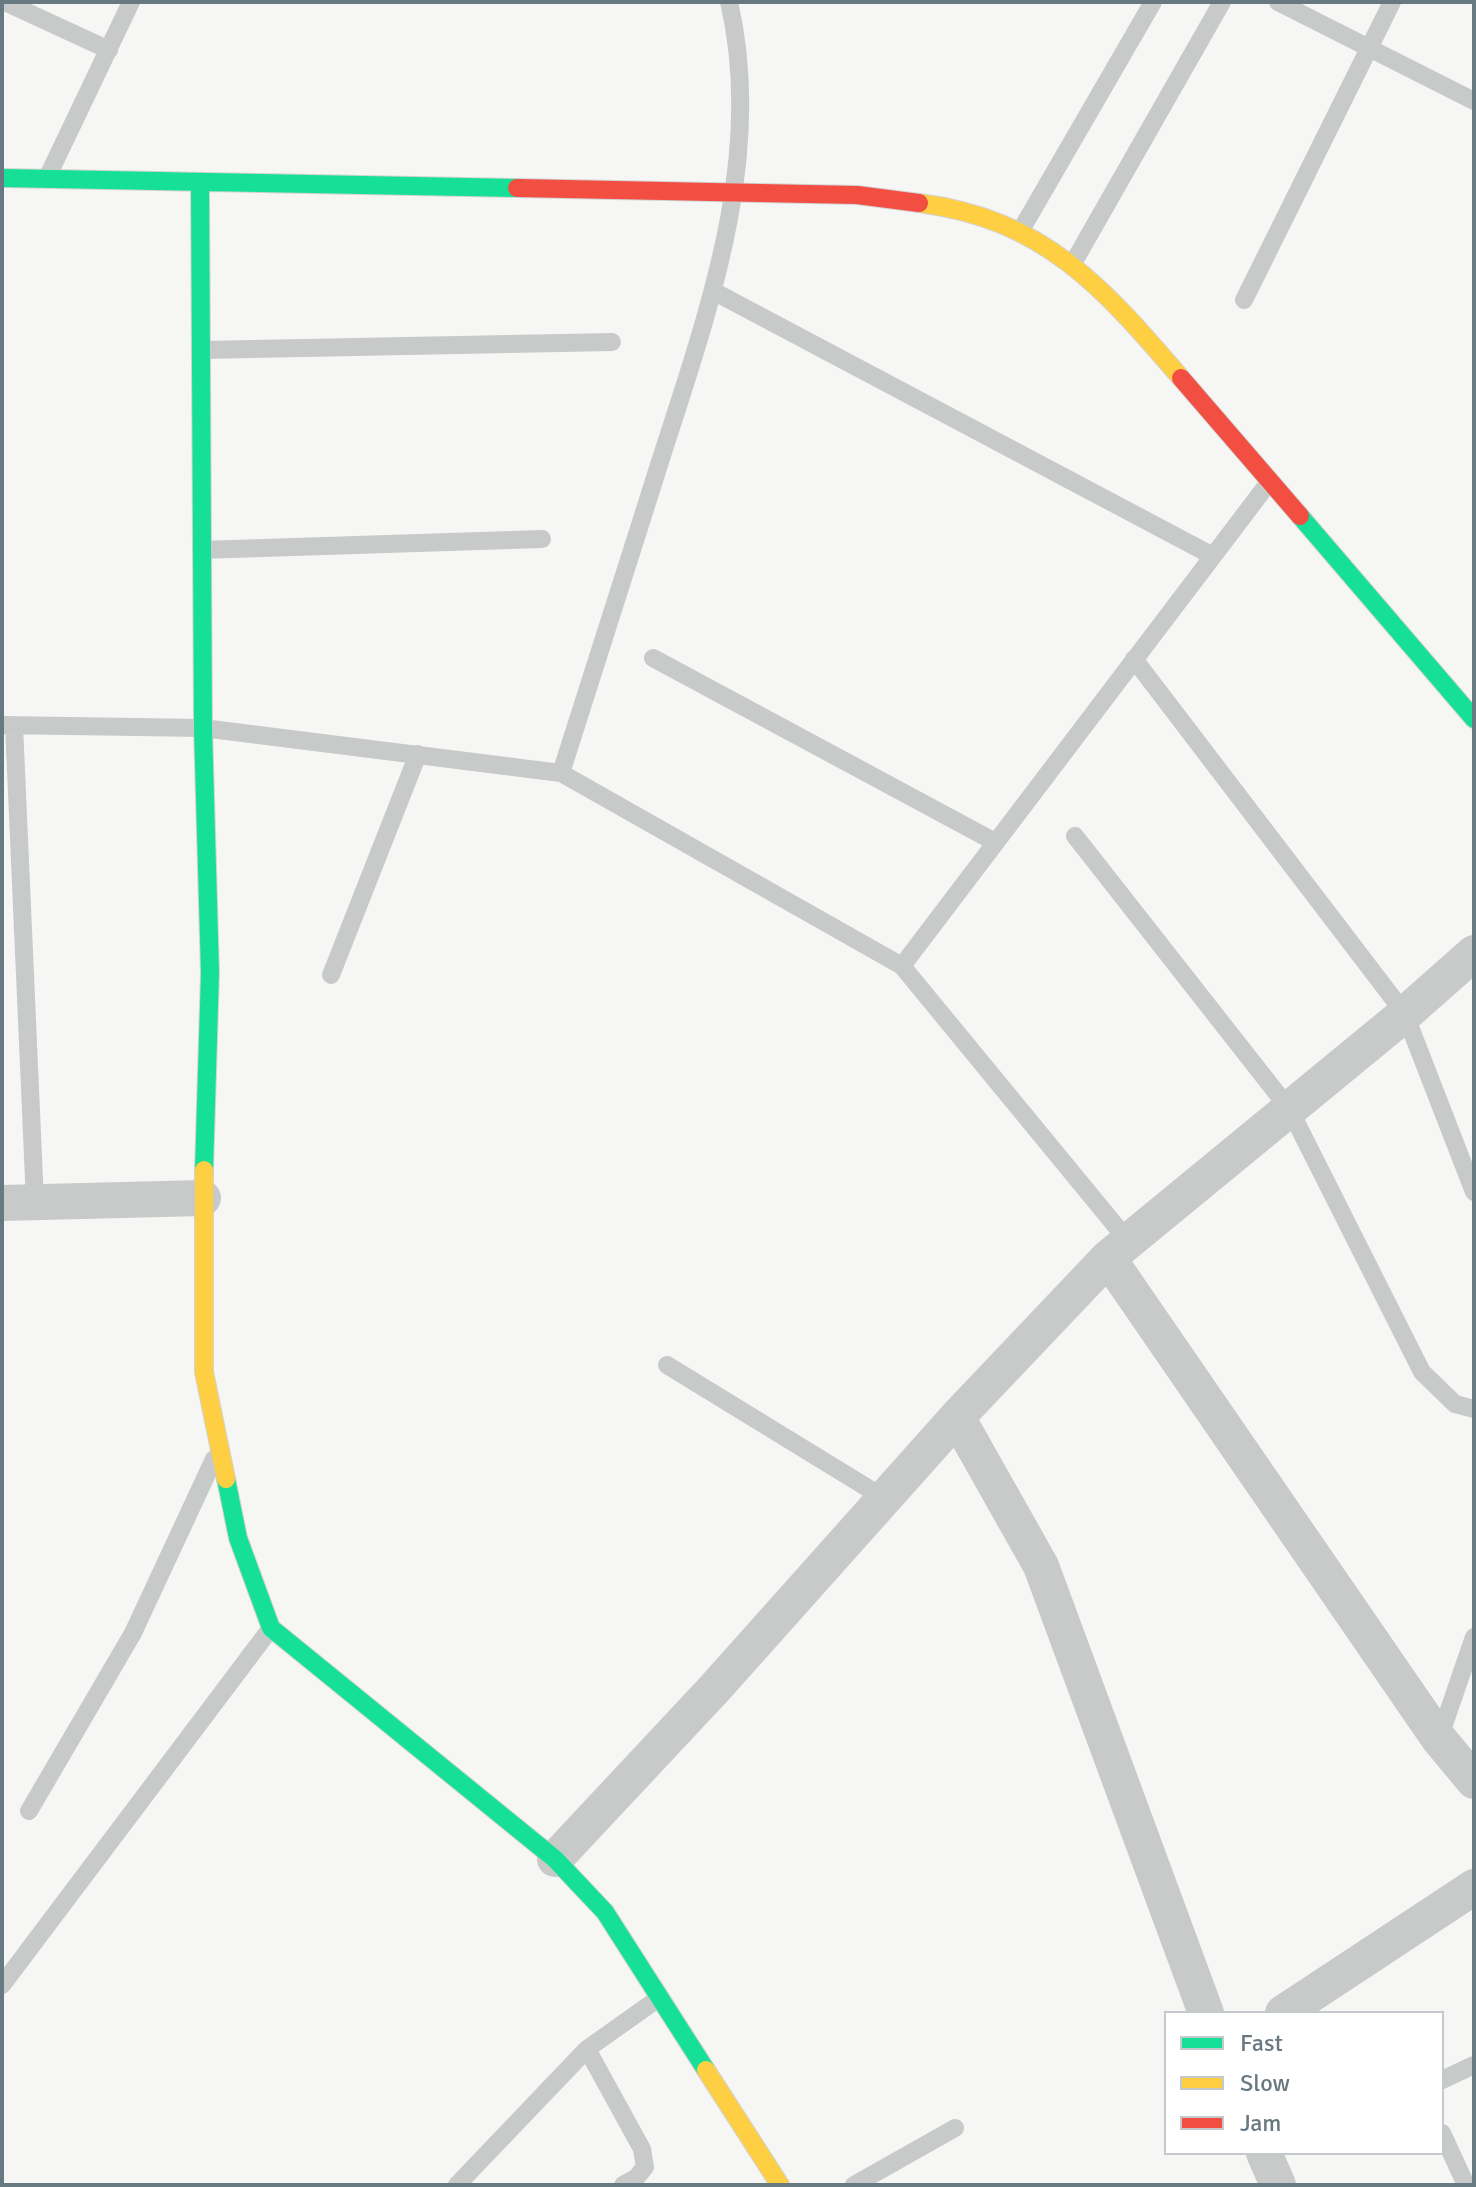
<!DOCTYPE html>
<html>
<head>
<meta charset="utf-8">
<style>
	body { margin:0 }
	#map { position:relative; width:1476px; height:2187px; overflow:hidden; background:#f6f6f5; font-family:Signika,sans-serif }
	canvas { display:block }
	.frame { position:absolute; inset:0; border:4px solid #697982; pointer-events:none }
	.legend { position:absolute; left:1164px; top:2011px; width:280px; height:144px; box-sizing:border-box; background:#fff; border:2px solid #c3c9cd; margin:0; padding:10px 14px; list-style:none; font-size:24px; color:#697982 }
	.legend li { display:flex; align-items:center; gap:16px; height:40px }
	.legend b { width:40px; border:2px solid #c3c9cd }
</style>
</head>
<body>
<div id="map">
<canvas width="1476" height="2187"></canvas>
<div class="frame"></div>
<ul class="legend">
<li><b style="height:10px;background:#16e098"></b>Fast</li>
<li><b style="height:10px;background:#ffcf43"></b>Slow</li>
<li><b style="height:10px;background:#f24e42"></b>Jam</li>
</ul>
</div>
<script>
const ctx = document.querySelector('canvas').getContext('2d');
ctx.lineJoin = 'round';
function strokePath(path, color, width, dash) { ctx.strokeStyle = color; ctx.lineWidth = width; ctx.lineCap = dash ? 'butt' : 'round'; ctx.setLineDash(dash || []); ctx.stroke(path); }
const lane = new Path2D(`
	M5 2 109 50
	M1278 2 1474 101
	M48 176 131 2
	M1021 230 1153 2
	M1072 265 1222 2
	M713 291 1211 555
	M1244 300 1392 2
	M201 350 612 342
	M201 550 542 539
	M653 658 995 842
	M1134 659 1405 1014 1474 1192
	M2 725 203 728 561 773 902 966 1129 1242
	M14 725 35 1202
	M561 773C593 672 626 570 658 468 705 320 766 160 729 2
	M1075 836 1290 1110 1422 1372 1455 1404 1474 1409
	M902 966 1270 481
	M331 975 418 754
	M667 1365 884 1498
	M1439 1739 1474 1637
	M29 1811 133 1633 214 1459
	M2 1985 271 1628
	M587 2049 642 2149 645 2167 636 2178 623 2185
	M1442 2080 1474 2065
	M1442 2133 1466 2185
	M457 2185 587 2049 659 1998
	M854 2185 955 2128`);
const street = new Path2D(`
	M2 1203 203 1198
	M1108 1258 1439 1739 1474 1781
	M957 1417 1041 1566 1206 2013
	M555 1859 715 1688 957 1417 1108 1258 1405 1014 1474 953
	M1283 2013 1474 1887
	M1264 2153 1278 2185`);
const fast = new Path2D(`
	M2 178 517 188
	M200 183 203 728 210 973 204 1170
	M1300 516 1474 719
	M226 1479 238 1538 271 1628 555 1859 605 1912 706 2070`);
const slow = new Path2D(`
	M919 203C1044 219 1103 287 1181 378
	M204 1170V1372L226 1479
	M706 2070 780 2185`);
const jam = new Path2D(`
	M517 188 857 195 919 203
	M1181 378 1300 516`);
strokePath(fast, '#d2d3d3', 20);
strokePath(slow, '#d2d3d3', 20);
strokePath(jam, '#d2d3d3', 20);
strokePath(lane, '#c8caca', 18);
strokePath(street, '#c8caca', 36);
strokePath(fast, '#16e098', 18);
strokePath(slow, '#ffcf43', 18);
strokePath(jam, '#f24e42', 18);
</script>
</body>
</html>
